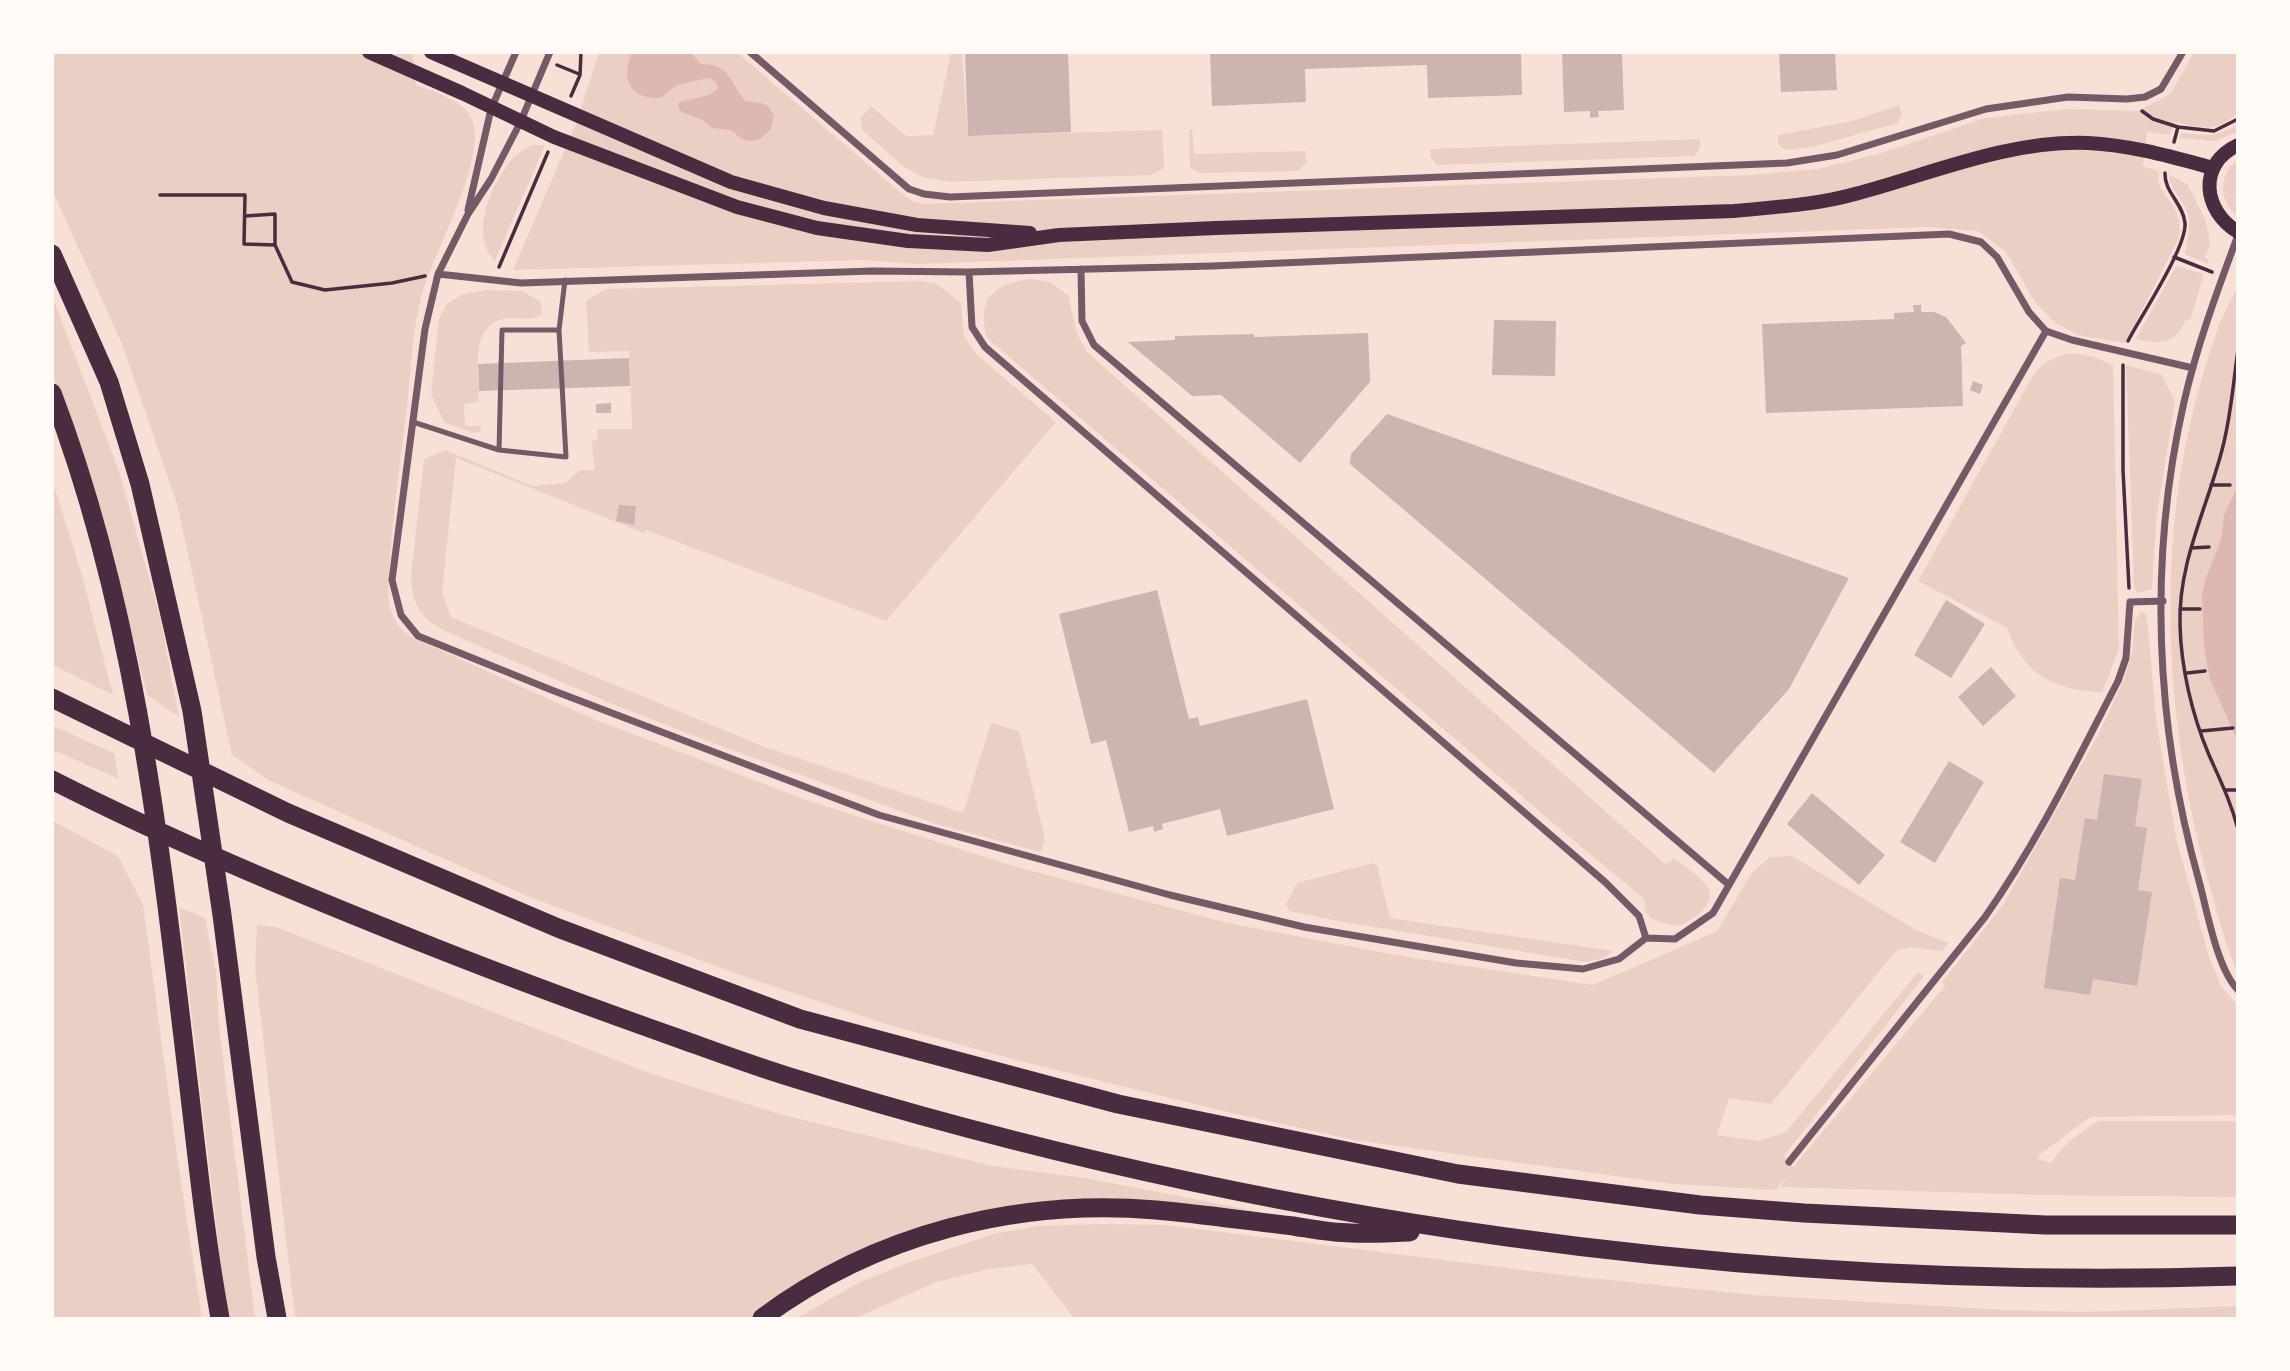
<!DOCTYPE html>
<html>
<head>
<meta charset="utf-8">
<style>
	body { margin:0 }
	#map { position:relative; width:2290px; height:1371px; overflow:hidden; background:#f7e1d7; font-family:Jost,sans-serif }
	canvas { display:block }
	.frame { position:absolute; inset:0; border:54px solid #fffaf5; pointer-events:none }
</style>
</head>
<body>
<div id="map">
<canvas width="2290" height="1371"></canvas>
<div class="frame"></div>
</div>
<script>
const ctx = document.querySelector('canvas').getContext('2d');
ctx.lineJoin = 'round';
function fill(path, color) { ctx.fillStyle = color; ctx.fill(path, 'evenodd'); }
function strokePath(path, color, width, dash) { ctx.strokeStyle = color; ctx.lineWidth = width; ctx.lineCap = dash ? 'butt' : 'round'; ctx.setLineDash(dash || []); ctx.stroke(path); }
const green = new Path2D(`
	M52 53H413L416 85C437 93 469 101 474 126 482 173 431 254 420 302 412 336 411 373 407 407 399 470 390 534 388 597 391 616 396 626 411 637L591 718 809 801 1010 865 1228 923 1401 956 1593 985 1717 931 1751 874 1770 857 1792 856 1918 931 1949 943 1942 951 1909 947 1896 951 1771 1104 1729 1098 1717 1135 1759 1141 1786 1132 1918 972 1924 976 1784 1156 1793 1167 1945 986 1942 982 2003 905 2098 735 2124 680 2132 652 2135 620 2141 612 2145 613 2148 626 2156 719 2176 838 2209 957 2221 986 2237 1005V1115L2090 1117 2039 1155 2038 1159 2051 1163C2062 1145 2080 1132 2098 1121H2237V1197L2038 1195 1781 1187 1787 1176 1776 1190 1673 1184 1354 1140 1223 1111 1012 1059 886 1024 737 974 532 898 270 781 232 755 177 504 122 344 53 192Z
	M599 53H738L900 192 912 201 924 204 1750 175 1818 169 1878 154 1985 118 2067 109 2138 111 2170 94 2194 53H2237V113C2219 133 2199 128 2175 122L2170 135 2147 132 2143 167 2159 171C2155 190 2171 197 2177 214 2180 222 2180 229 2179 238L2125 343 2078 335 2055 323 2035 302 2006 252 1978 231 1928 227 918 264 863 260 513 270 575 126Z
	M951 53H962L968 136 1162 130 1164 168 1151 175 949 182 922 177 903 166 862 130 860 119 871 106 906 136 933 135Z
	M1899 105 1902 114 1898 123 1812 147 1785 150 1778 144V135L1852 121Z
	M2237 124V132L2215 141 2179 138 2182 133C2208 135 2214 139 2237 124Z
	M1192 129 1194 154 1305 151 1307 162 1298 171 1200 173 1190 168 1189 130Z
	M1700 139V148L1694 156 1437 165 1431 158 1430 149Z
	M532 145H545L495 261C468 235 492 181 514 157 519 152 526 148 532 145Z
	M2237 160V216C2219 201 2218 175 2237 160Z
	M2169 174 2188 185 2206 221 2210 243 2205 258 2208 259V264L2185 254C2186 240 2192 229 2188 214 2184 200 2169 189 2169 174Z
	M2176 266 2204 274 2190 321 2186 319C2174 346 2162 344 2136 339Z
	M1031 279 1050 282 1068 295 1077 334 1087 352 1665 864 1674 859C1708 881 1730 898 1682 925 1671 925 1650 923 1645 910 1644 907 1645 903 1644 899L1580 846 987 338C976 299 993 283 1031 279Z
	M922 281 937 284 961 303 964 336 977 355 1056 422 886 621 646 530 644 533 456 458 442 592 451 617 765 747 963 813 991 723 1019 731 1045 839 1041 852 936 824 710 742 610 703 447 632C420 618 412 605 411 575L424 459 445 450 533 486 565 483 580 470H594L592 440 598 439 597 429H632L629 351 589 352 586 301 606 289Z
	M2237 289V487L2224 515 2221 539 2206 577 2210 680 2237 740V970C2226 949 2215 904 2208 880 2165 722 2155 551 2198 392 2208 358 2218 319 2237 289Z
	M484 290 522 291 541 302 542 314C533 321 520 318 509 318 468 322 479 373 479 402L464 404 465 426H482L479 432 474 433 444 422 431 394 439 319 447 304 461 295Z
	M52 296 119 471 160 617 179 717 147 695 120 585 69 421 53 375Z
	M2072 353 2094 357 2113 365 2119 649 2102 692C2054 691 2023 674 2007 628L1918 581 2034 374C2045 361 2056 356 2072 353Z
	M2126 365 2162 375 2175 401 2156 521 2152 589 2137 593 2134 586Z
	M52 479 82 575 113 695 53 665Z
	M53 726 114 753 119 779 53 750Z
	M53 821 118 856 143 904 177 1156 202 1318H53Z
	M1373 863 1377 866 1390 918 1613 951 1604 958 1586 962 1338 921 1289 911 1286 904 1297 883Z
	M179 907 205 918 216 972 219 1026 255 1318H227Z
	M257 925 276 927 652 1074 783 1115 993 1166 1085 1178 1261 1212 1140 1200 1044 1202 793 1287 749 1318H295L255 968Z
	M1101 1224 1166 1225 1571 1276 1754 1295 2005 1310 2087 1312 2237 1306V1318H1074L1032 1264 990 1269 936 1282 856 1318H797L858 1283 907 1263 993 1234 1036 1226Z`);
const water = new Path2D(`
	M632 52 691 53 701 64C731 64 730 83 745 101L761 103 768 106 774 116 771 129 760 139 752 141 743 140 731 130 712 128 701 119 681 112 678 106 679 102 709 95 718 89 716 82 709 78 677 85 660 98C630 99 620 80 632 52Z
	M2237 487V740L2210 680 2204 646 2202 594 2206 577 2221 539 2224 515Z`);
const building = new Path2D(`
	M965 52H1068L1071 132 968 136Z
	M1210 52H1521L1522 95 1428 98 1427 65 1305 69 1306 102 1212 106Z
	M1562 52H1622L1624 110 1598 111 1599 117 1590 118V111L1564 112Z
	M1779 52H1835L1837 90 1781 92Z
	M1913 305H1921V312H1934L1946 317 1966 343 1961 346 1963 406 1766 413 1762 324 1894 319V313L1914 312Z
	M1494 320 1556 321 1555 376 1492 375Z
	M1368 333 1370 382 1300 463 1221 395 1192 396 1128 342 1175 340V336L1254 334V337Z
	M629 358 630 386 479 391 478 364Z
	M1973 381 1983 385 1980 394 1970 390Z
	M611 403V413H596V404Z
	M1387 414 1849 578 1789 689 1714 773 1350 464 1351 454Z
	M619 505 636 506 634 525 616 521Z
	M1157 590 1189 719 1198 717 1200 726 1307 699 1334 809 1227 836 1220 809 1162 824 1163 829 1154 832 1153 826 1129 832 1106 740 1091 744 1059 614Z
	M1946 600 1985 624 1951 678 1914 655Z
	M1991 667 2016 696 1983 726 1958 697Z
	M1949 761 1984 782 1935 863 1900 842Z
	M2104 774 2142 779 2135 826 2147 828 2138 890 2152 892 2137 986 2093 979 2090 995 2044 988 2060 878 2075 880 2085 818 2097 820Z
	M1812 793 1885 855 1859 885 1787 824Z`);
const path = new Path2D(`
	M557 65 579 74
	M571 96 580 75 581 52
	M2142 111 2153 119 2178 127
	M2174 142 2178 127 2214 131 2238 119
	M160 195H245L244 244 275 245
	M245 216 275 214V245L292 282 325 290 392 283 425 276
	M2174 257 2212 272
	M499 267 548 152
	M2128 341C2141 316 2187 247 2185 223 2183 203 2164 192 2165 173
	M2238 350C2233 384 2231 417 2222 450 2207 508 2178 563 2180 625 2181 668 2192 715 2209 755 2221 782 2230 800 2238 829
	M2123 365V470L2129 588
	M2211 485H2230
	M2191 548 2209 547
	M2180 609H2200
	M2187 673 2205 671
	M2201 731 2233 728
	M2226 790H2238`);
const service = new Path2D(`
	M413 422 499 450 566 457 559 330 565 280
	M499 450 502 330H559`);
const minor = new Path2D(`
	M750 52 909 189 924 194 950 197 1787 163 1837 155 1986 109 2068 97 2127 99 2145 97 2161 89 2183 52
	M468 210 491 109 516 52
	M2238 235C2218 289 2197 345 2184 402 2148 560 2155 725 2199 881 2207 910 2217 969 2238 990
	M1081 269 1082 321 1094 345 1728 884
	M969 272 972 327 985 347 1605 882 1639 916 1646 938
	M438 274 521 283 872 271 969 272 1213 266 1949 234 1981 242 1997 257 2029 312 2046 331 1713 913 1675 939 1646 938 1619 959 1583 969 1516 963 1304 927 1170 895 879 815 549 689 418 636 401 615 392 580 425 329 438 274 468 214 491 179 520 123 550 52
	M2046 331 2072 340 2193 368
	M1789 1162 1985 917C2037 843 2076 762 2118 681L2126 658 2130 602 2163 601`);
const secondary = new Path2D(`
	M369 52 462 93 554 137 737 207 817 228 908 241 988 245 1059 235 1216 228 1734 211C1774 207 1816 205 1855 194 1931 174 2008 140 2088 143 2131 145 2172 157 2213 168
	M431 52 731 182 824 208 917 225 1030 233
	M2238 145C2197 164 2203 211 2238 232`);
const motorway = new Path2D(`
	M52 254 109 382 140 484 192 711 222 915 266 1257 277 1318
	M52 393C137 615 161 854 189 1088 198 1165 206 1242 220 1318
	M52 698 288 813 558 928 800 1019 1118 1104 1458 1174 1700 1205 1804 1213 2045 1225H2238
	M52 780C178 844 307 897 438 949 519 981 601 1011 683 1040 719 1053 754 1066 790 1077 1257 1222 1749 1292 2238 1276
	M762 1318C875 1234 1017 1198 1156 1210 1202 1214 1248 1221 1293 1226 1312 1229 1332 1233 1351 1233 1371 1234 1390 1233 1410 1232`);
fill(green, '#ebcfc5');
fill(water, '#dcb8b0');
fill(building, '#ccb4b1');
strokePath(path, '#4a2c40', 3.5);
strokePath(service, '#755966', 5);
strokePath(minor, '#755966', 7);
strokePath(secondary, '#4a2c40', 14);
strokePath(motorway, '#4a2c40', 19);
</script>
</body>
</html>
